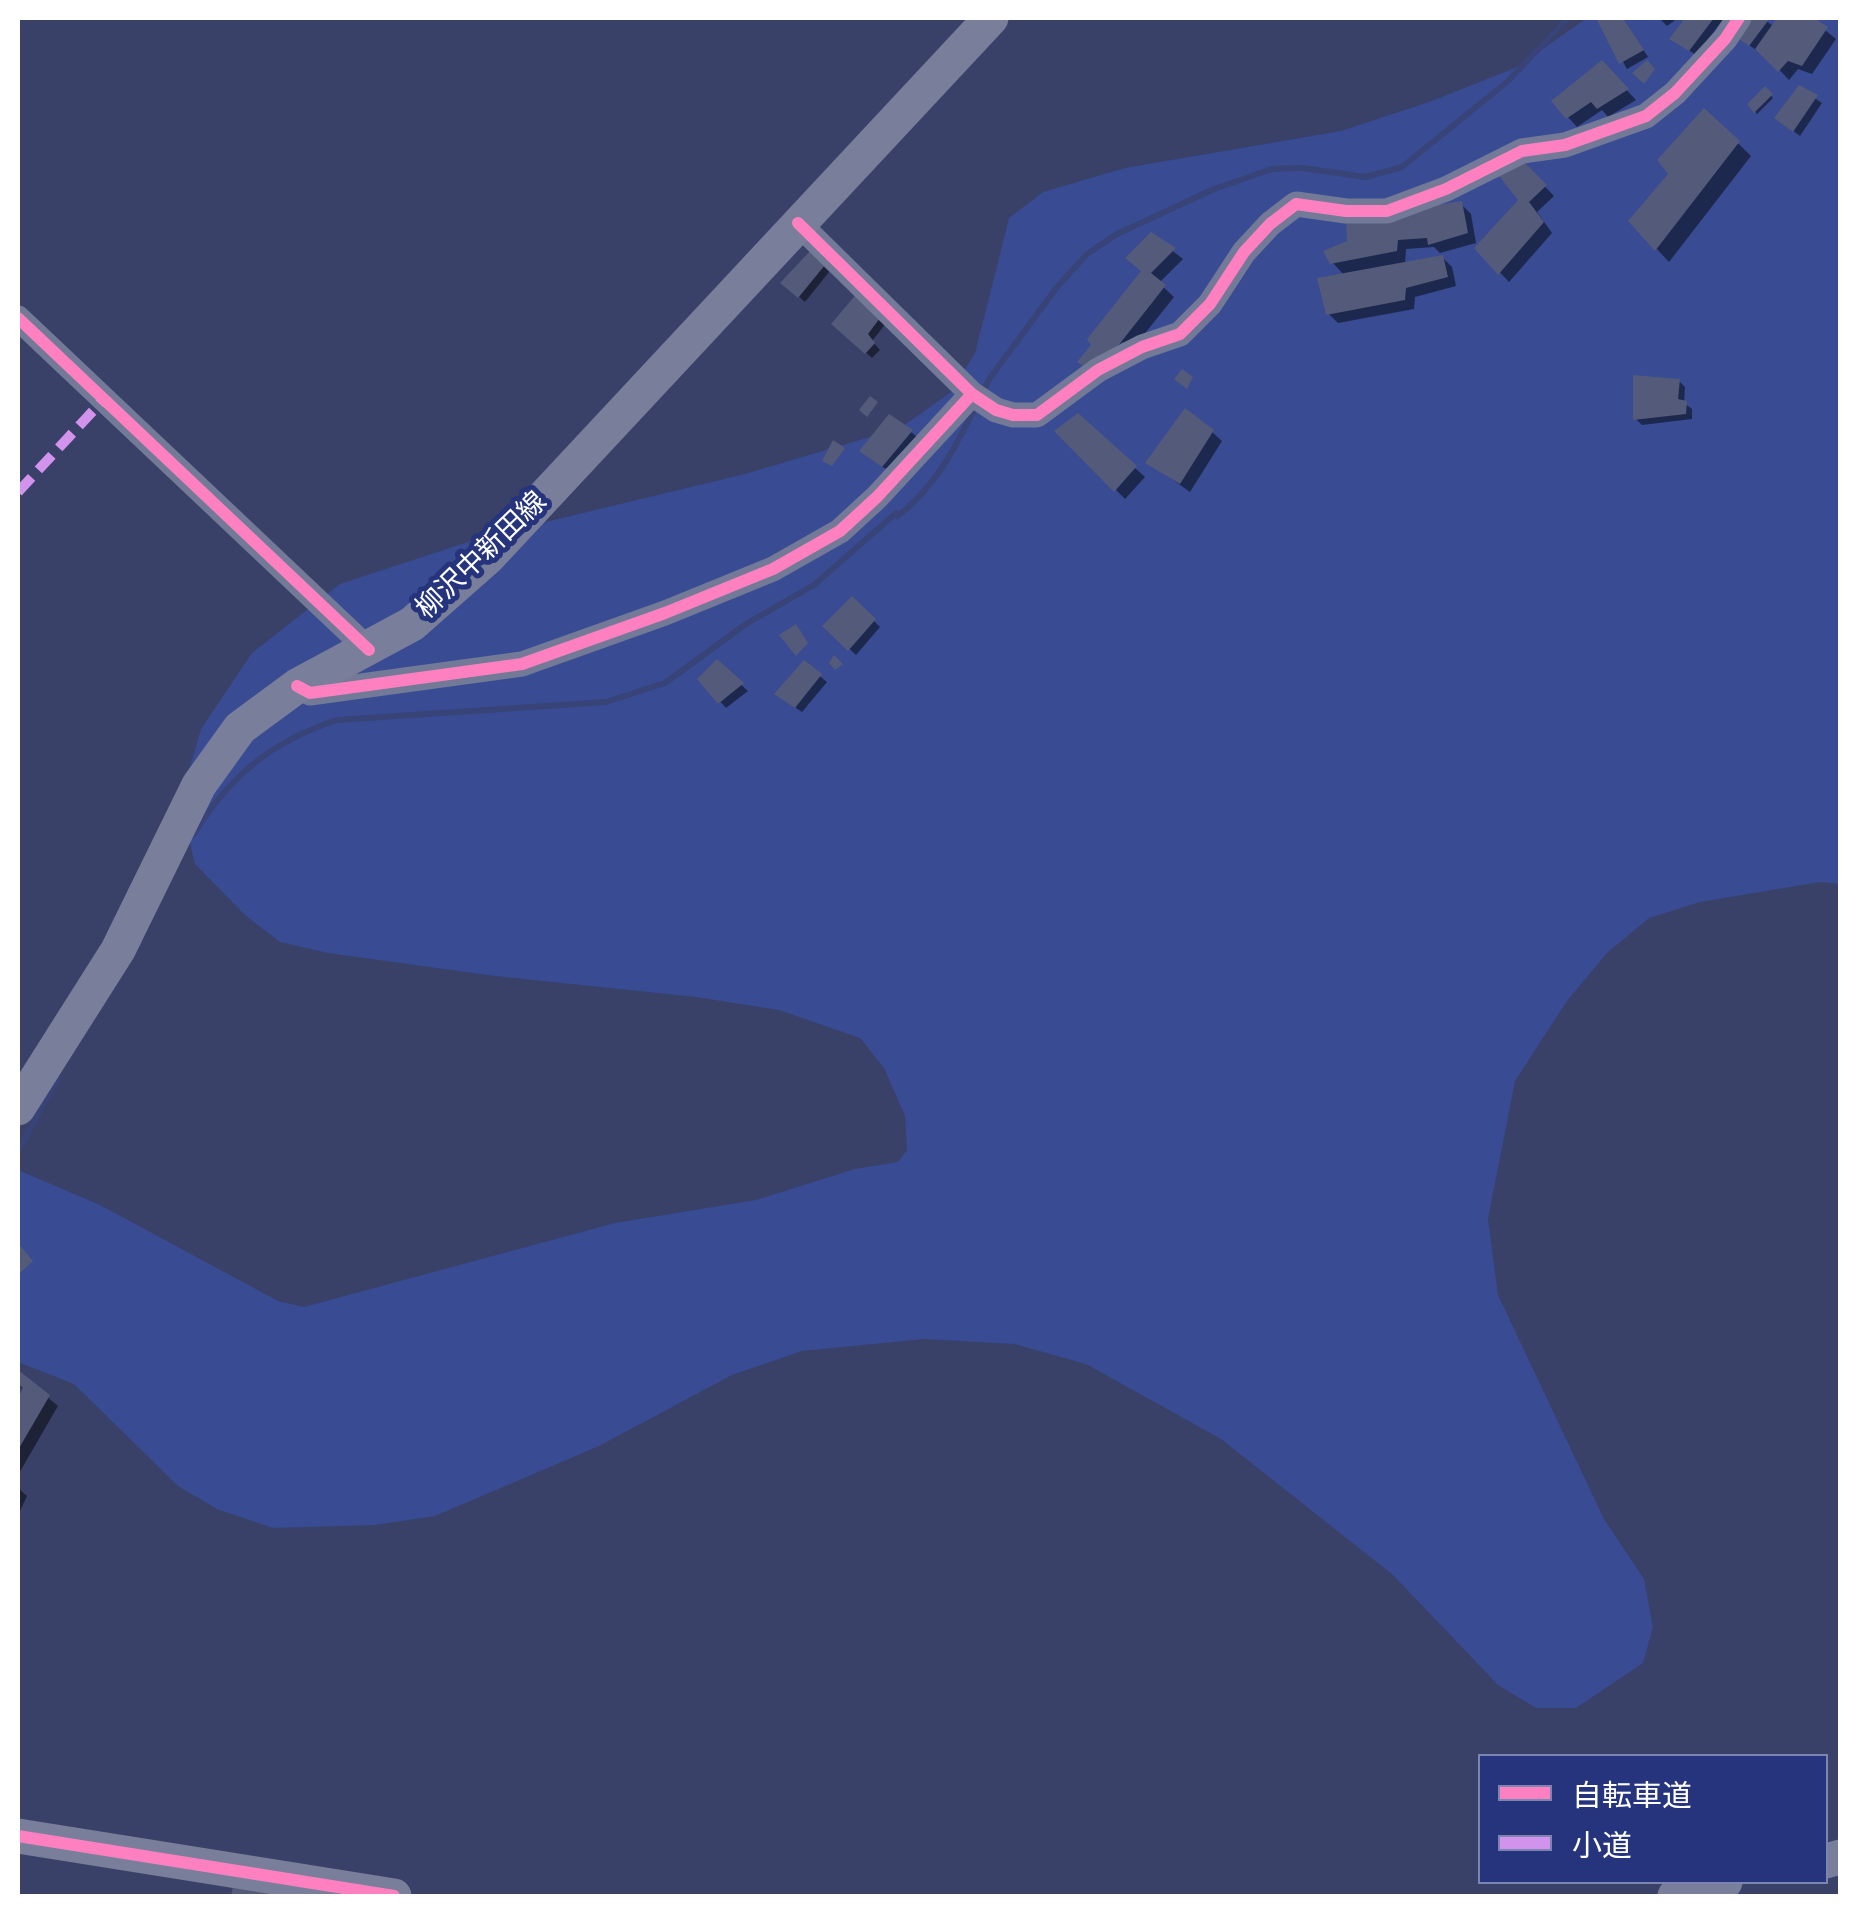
<!DOCTYPE html>
<html>
<head>
<meta charset="utf-8">
<style>
	body { margin:0 }
	#map { position:relative; width:1858px; height:1914px; overflow:hidden; background:#394168; font-family:Signika,"Noto Sans JP",sans-serif }
	canvas { display:block }
	.frame { position:absolute; inset:0; border:20px solid #fff; pointer-events:none }
	.legend { position:absolute; left:1478px; top:1754px; width:350px; height:130px; box-sizing:border-box; background:#25347c; border:2px solid #7c85b0; margin:0; padding:12px 18px; list-style:none; font-size:30px; color:#fff }
	.legend li { display:flex; align-items:center; gap:20px; height:50px }
	.legend b { width:50px; border:2px solid #7c85b0 }
</style>
</head>
<body>
<div id="map">
<canvas width="1858" height="1914"></canvas>
<div class="frame"></div>
<ul class="legend">
<li><b style="height:12px;background:#ff80c0"></b>自転車道</li>
<li><b style="height:12px;background:#d193ec"></b>小道</li>
</ul>
</div>
<script>
const ctx = document.querySelector('canvas').getContext('2d');
ctx.lineJoin = 'round';
function fill(path, color) { ctx.fillStyle = color; ctx.fill(path, 'evenodd'); }
function strokePath(path, color, width, dash) { ctx.strokeStyle = color; ctx.lineWidth = width; ctx.lineCap = dash ? 'butt' : 'round'; ctx.setLineDash(dash || []); ctx.stroke(path); }
function label(font, color, halo, rows, align = 'center') {
  ctx.font = font + ' Signika,"Noto Sans JP",sans-serif'; ctx.lineWidth = 10; ctx.setLineDash([]); ctx.textBaseline = 'middle'; ctx.strokeStyle = halo; ctx.fillStyle = color; for (const [text, x, y, turn = 0] of rows) {
    ctx.save(); ctx.translate(x, y); ctx.rotate((+turn || 0) * Math.PI / 180); ctx.textAlign = isNaN(turn) ? turn : align; if (halo) ctx.strokeText(text, 0, 0); ctx.fillText(text, 0, 0); ctx.restore();
  }
}
const green = new Path2D(`
	M1587 18H1840V884L1820 882 1700 902 1649 918 1607 953 1567 1001 1515 1081 1488 1219 1498 1295 1604 1519 1644 1579 1653 1627 1643 1663 1576 1708H1536L1498 1685 1393 1575 1221 1439 1086 1364 1014 1344 924 1339 802 1351 732 1375 599 1446 435 1516 375 1525 273 1528 217 1509 178 1486 74 1384 18 1362V1170L100 1205 278 1301 304 1307 615 1223 756 1200 855 1169 898 1162 907 1150 905 1116 884 1068 860 1038 779 1010 696 997 495 976 328 953 280 942 246 916 195 864 180 801 201 729 252 653 340 584 483 537 745 474 900 428 951 392 975 353 1009 218 1043 192 1125 168 1341 131 1429 102 1515 68Z`);
const shadow = new Path2D(`
	M1599 18H1623L1648 57 1627 69Z
	M1659 18H1678L1667 26Z
	M1688 18H1724L1696 55 1672 39Z
	M1750 18H1763L1774 27 1780 18H1810L1836 39 1812 74 1798 69 1789 80 1758 47 1756 50 1742 40Z
	M1601 63 1636 100 1608 117 1602 110 1577 127 1568 117Z
	M1799 88 1822 103 1800 136 1783 123Z
	M1765 89 1773 98 1757 114 1751 105Z
	M1705 111 1751 156 1669 262 1631 221 1671 174Z
	M1522 163 1554 196 1537 212 1552 233 1509 282 1477 248 1521 200Z
	M1461 204 1471 214 1476 243 1440 253 1434 247 1406 249 1405 264 1442 257 1452 267 1456 286 1415 297 1414 309 1338 323 1328 313 1345 276 1332 262Z
	M1152 235 1183 259 1159 283 1174 297 1123 361 1099 377 1080 362 1094 345 1090 339 1143 272 1129 258ZM1123 342 1126 346 1092 369V363Z
	M811 254 829 272 805 302 784 283Z
	M859 295 887 322 872 341 880 350 872 358 834 324Z
	M1679 381 1685 387 1684 403 1692 409V419L1642 425 1636 419Z
	M1058 431 1135 468 1145 477 1125 499Z
	M911 432 917 437 889 471 868 457Z
	M1212 432 1222 441 1190 492 1148 462Z
	M852 599 880 627 856 655 826 626Z
	M717 663 748 691 726 708 700 679Z
	M804 663 827 682 802 712 783 699Z
	M18 1373 58 1406 18 1475V1403L25 1390 18 1385Z
	M18 1488 27 1496 18 1515Z`);
const stream = new Path2D(`
	M981 395 990 378 1057 287 1087 254 1117 234 1214 189 1272 169 1302 168 1366 177 1402 167 1507 82 1568 18
	M193 835C230 776 270 742 337 720L606 702 665 683 746 624 814 585 896 513 898 516C936 486 955 448 976 406
	M18 1151 58 1078`);
const building = new Path2D(`
	M1596 18H1623L1644 50 1619 64Z
	M1685 18H1714L1689 51 1669 39Z
	M1746 18H1770L1749 46 1733 35Z
	M1777 18H1814L1828 27 1802 66 1788 61 1778 72 1755 49Z
	M1602 60 1629 89 1597 109 1591 102 1566 119 1551 101Z
	M1647 60 1655 69 1644 84 1632 73Z
	M1799 85 1818 95 1793 132 1774 118Z
	M1765 86 1773 94 1754 113 1747 104Z
	M1704 108 1740 141 1655 251 1628 221 1668 174 1657 160Z
	M1522 160 1547 185 1529 202 1544 222 1498 275 1474 248 1518 200 1499 176Z
	M1462 201 1468 233 1428 245 1427 238 1398 240 1397 251 1330 264 1323 251 1347 241 1346 219Z
	M1151 232 1176 248 1151 273 1166 285 1114 351 1088 369 1077 362 1091 345 1087 339 1141 271 1125 258Z
	M811 250 825 265 798 298 780 283Z
	M1443 255 1448 277 1406 288 1405 300 1326 315 1317 278Z
	M859 291 883 314 868 334 875 343 865 354 831 324Z
	M1182 369 1193 377 1187 389 1174 379Z
	M1633 375 1680 379 1678 399 1687 401 1686 414 1633 420Z
	M870 396 878 402 867 417 859 410Z
	M1185 408 1214 430 1180 484 1145 463Z
	M1078 413 1137 466 1114 492 1054 431Z
	M889 414 913 430 882 467 859 451Z
	M833 440 845 448 832 466 822 461Z
	M852 596 876 619 848 651 822 626Z
	M796 624 808 643 796 656 779 635Z
	M834 655 843 664 835 670 829 663Z
	M717 659 744 683 718 704 697 679Z
	M804 660 822 674 795 708 774 694Z
	M18 1243 33 1261 20 1273 18 1270Z
	M18 1370 50 1395 18 1450V1398L23 1388 18 1384Z
	M234 1881 283 1891 281 1896H231Z`);
const street = new Path2D(`
	M798 223 972 394 996 410 1013 415H1037L1098 370 1142 347 1180 334 1210 304 1244 252 1270 224 1296 204 1346 211H1387L1446 189 1522 151 1565 145 1646 116 1675 93 1725 39 1739 18
	M18 318 369 650
	M297 686 310 693 522 664 665 613 773 569 840 531 877 497 972 394`);
const secondary = new Path2D(`
	M18 1108 118 950 199 785 240 728 297 686 412 624 488 557 991 18
	M18 1836 394 1896
	M1826 1861 1840 1857
	M1675 1896 1725 1882`);
const quiet = new Path2D(`
	M18 492 104 399`);
const cycleway = new Path2D(`
	M798 223 972 394 996 410 1013 415H1037L1098 370 1142 347 1180 334 1210 304 1244 252 1270 224 1296 204 1346 211H1387L1446 189 1522 151 1565 145 1646 116 1675 93 1725 39 1739 18
	M18 318 369 650
	M297 686 310 693 522 664 665 613 773 569 840 531 877 497 972 394
	M18 1836 394 1896`);
const streetNames = [
	["柳沢中新田線",482,556,-44]
];
fill(green, '#384b93');
fill(shadow, '#0007');
strokePath(stream, '#384478', 6);
fill(building, '#545b7a');
strokePath(street, '#737a97', 25);
strokePath(secondary, '#797f9b', 35);
strokePath(quiet, '#d193ec', 10, [20, 10]);
strokePath(cycleway, '#ff80c0', 12);
label('28px', '#fff', '#25347c', streetNames);
</script>
</body>
</html>
